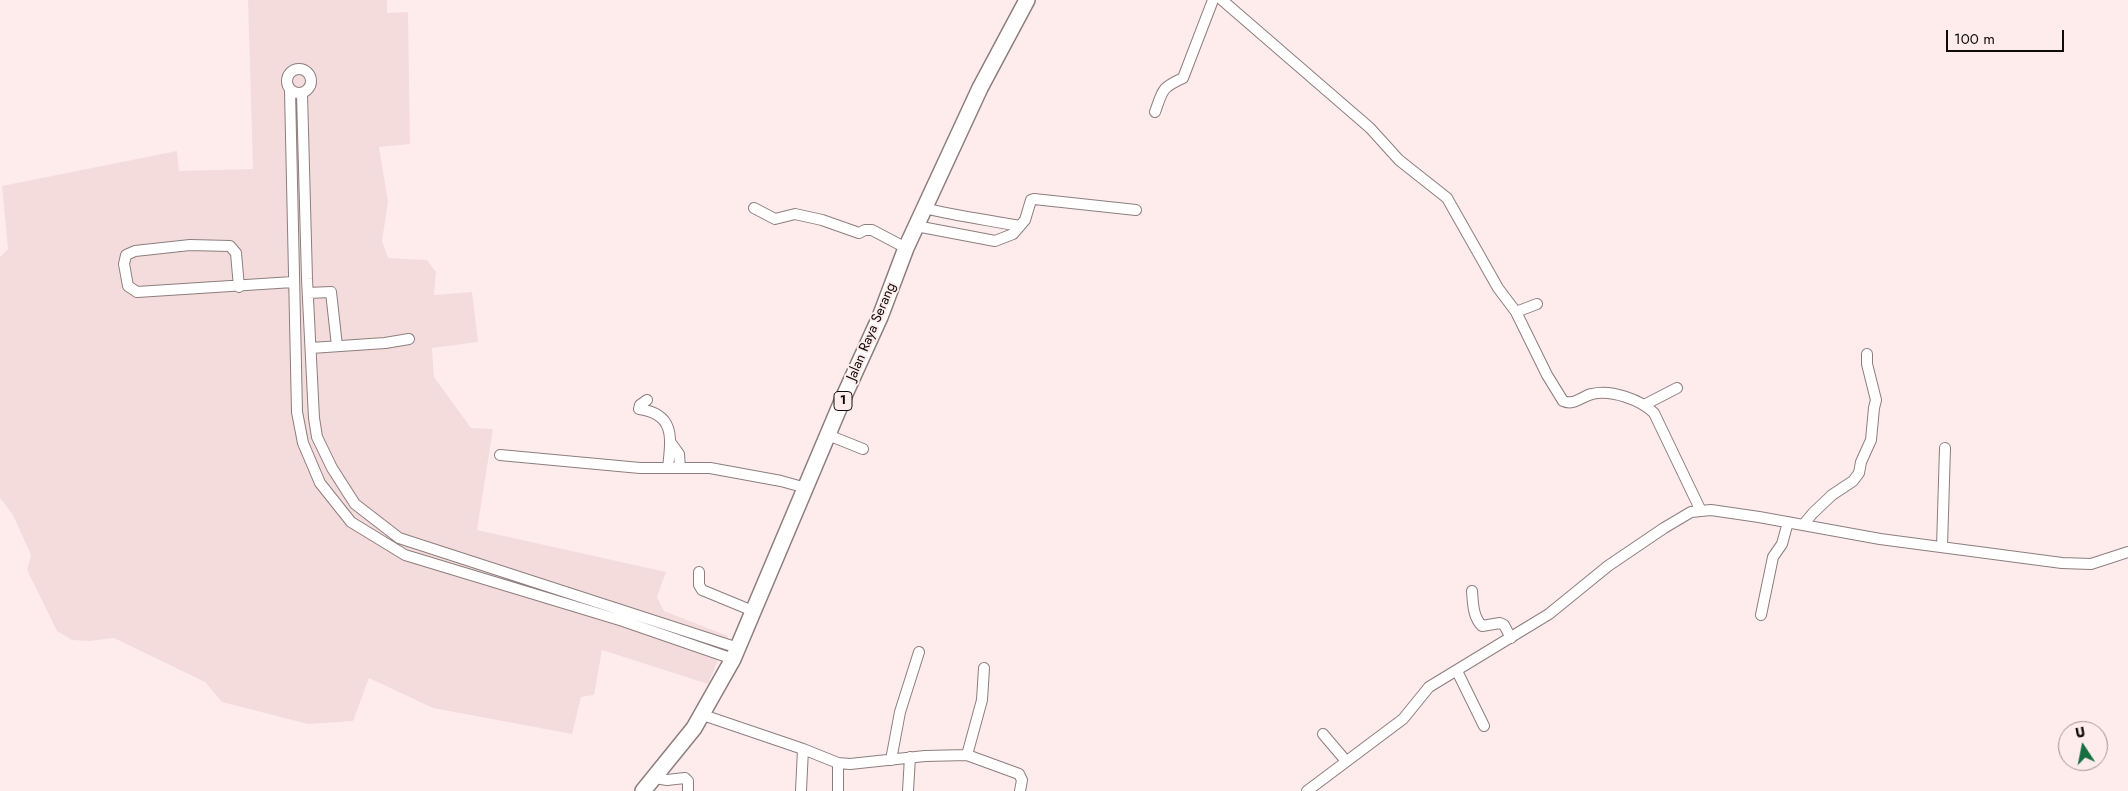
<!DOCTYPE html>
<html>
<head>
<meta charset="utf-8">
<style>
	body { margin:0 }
	#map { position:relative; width:2128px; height:791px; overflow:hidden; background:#feecec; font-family:Jost,sans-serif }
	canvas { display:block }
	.north { position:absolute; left:2058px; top:721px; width:50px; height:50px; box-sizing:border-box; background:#feecec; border:1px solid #9f9292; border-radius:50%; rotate:349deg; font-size:14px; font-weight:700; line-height:20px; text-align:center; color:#100b0b }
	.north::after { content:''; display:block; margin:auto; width:18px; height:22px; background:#176e41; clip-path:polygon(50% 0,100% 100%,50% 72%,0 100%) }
	.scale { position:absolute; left:1946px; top:30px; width:118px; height:22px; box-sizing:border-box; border:2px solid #100b0b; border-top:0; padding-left:6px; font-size:15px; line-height:18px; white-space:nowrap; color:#100b0b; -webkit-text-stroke:4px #feecec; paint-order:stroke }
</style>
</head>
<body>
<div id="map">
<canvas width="2128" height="791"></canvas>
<div class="north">U</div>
<div class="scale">100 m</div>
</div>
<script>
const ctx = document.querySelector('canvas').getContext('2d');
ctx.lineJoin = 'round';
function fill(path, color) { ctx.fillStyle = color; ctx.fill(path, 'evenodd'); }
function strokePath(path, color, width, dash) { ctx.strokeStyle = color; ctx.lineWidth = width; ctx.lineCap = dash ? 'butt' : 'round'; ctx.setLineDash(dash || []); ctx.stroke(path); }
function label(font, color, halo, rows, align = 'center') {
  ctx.font = font + ' Jost,sans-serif'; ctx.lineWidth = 4; ctx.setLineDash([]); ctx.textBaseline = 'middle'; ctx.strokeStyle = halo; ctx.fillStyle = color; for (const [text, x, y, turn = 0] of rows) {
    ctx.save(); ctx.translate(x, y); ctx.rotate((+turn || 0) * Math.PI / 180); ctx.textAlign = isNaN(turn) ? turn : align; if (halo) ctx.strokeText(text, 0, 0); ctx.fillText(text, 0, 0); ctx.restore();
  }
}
const built = new Path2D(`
	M248 0H387V13L408 12 410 144 379 147 388 202 382 241 388 258 427 260 436 272 434 295 472 292 478 342 432 348 434 377 471 428 493 429 477 530 666 572 657 597 664 611 728 636 708 684 602 650 594 695 581 697 572 734 433 708 369 678 353 721 308 724 222 702 205 682 114 638 90 641 72 640 57 631 27 570 31 555 13 515 0 498V257L8 249 2 186 177 151 179 171 253 169Z`);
const minor = new Path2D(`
	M1222 0 1370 128 1399 160 1447 198 1498 288 1516 312 1547 375 1563 401C1574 406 1582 396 1592 394 1611 389 1641 400 1654 413L1701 511
	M287 81a12 12 0 1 1 24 0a12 12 0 1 1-24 0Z
	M290 90 297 412 303 443 320 483 351 522 405 555 623 621 733 659
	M302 94 307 279 314 418 317 437 332 468 355 504 399 538 738 648
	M1155 112C1163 90 1161 88 1183 78L1213 0
	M754 208 775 219 795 214 822 220 859 233 865 230H872L906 248
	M924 208C956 216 988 220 1020 226
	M916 226 995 241 1013 234 1025 220 1031 200 1034 199 1136 210
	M239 287 236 253 230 246 190 245 135 251 126 255 124 264 128 286 137 292 293 282
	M308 293 331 292 337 346
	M1516 312 1537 304
	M311 348 385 343 409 339
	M647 400 640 405 639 409C676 414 671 439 668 468
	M1644 405 1677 388
	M828 435 863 449
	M671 443 679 454 680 468
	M500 455 640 468H710L781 481 806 488
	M1803 525 1813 513 1832 495 1853 481 1859 473 1861 462 1871 440 1874 408 1876 400 1867 364V354
	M1942 547 1945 448
	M699 572V585L702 590 753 611
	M1472 591C1473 604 1473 617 1482 626L1500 623 1504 625 1511 638
	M1761 615 1773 557 1782 544 1788 522
	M1457 671 1484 726
	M703 715 803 749 801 791
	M1323 734 1346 761
	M803 749 838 763 850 764 925 756 967 755 1019 774 1022 780 1020 791
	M967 755 982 700 984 668
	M891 760 900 712 919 652
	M838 763V791
	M655 778 667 780 685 778 688 781V791
	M908 791 910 757
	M1307 791 1403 719 1429 687 1549 614 1608 566 1664 528 1691 512 1711 510 1759 517 1880 539 2062 563 2091 564 2128 552`);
const highway = new Path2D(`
	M643 791 694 728 733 659 845 394 880 317 906 248 980 88 1027 0`);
const shields = [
	[843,401,18]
];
const shieldNames = [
	["1",843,401]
];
const streetNames = [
	["Jalan Raya Serang",872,332,-67]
];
fill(built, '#f5dcdc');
strokePath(minor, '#8d7e7d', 12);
strokePath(highway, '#8d7e7d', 18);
strokePath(minor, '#fff', 10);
strokePath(highway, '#fff', 15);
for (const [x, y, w] of shields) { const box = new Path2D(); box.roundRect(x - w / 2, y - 9.5, w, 19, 4); ctx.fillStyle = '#feecec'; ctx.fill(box); strokePath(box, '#100b0b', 1); }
label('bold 12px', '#100b0b', null, shieldNames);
label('14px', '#100b0b', '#feecec', streetNames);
</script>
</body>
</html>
